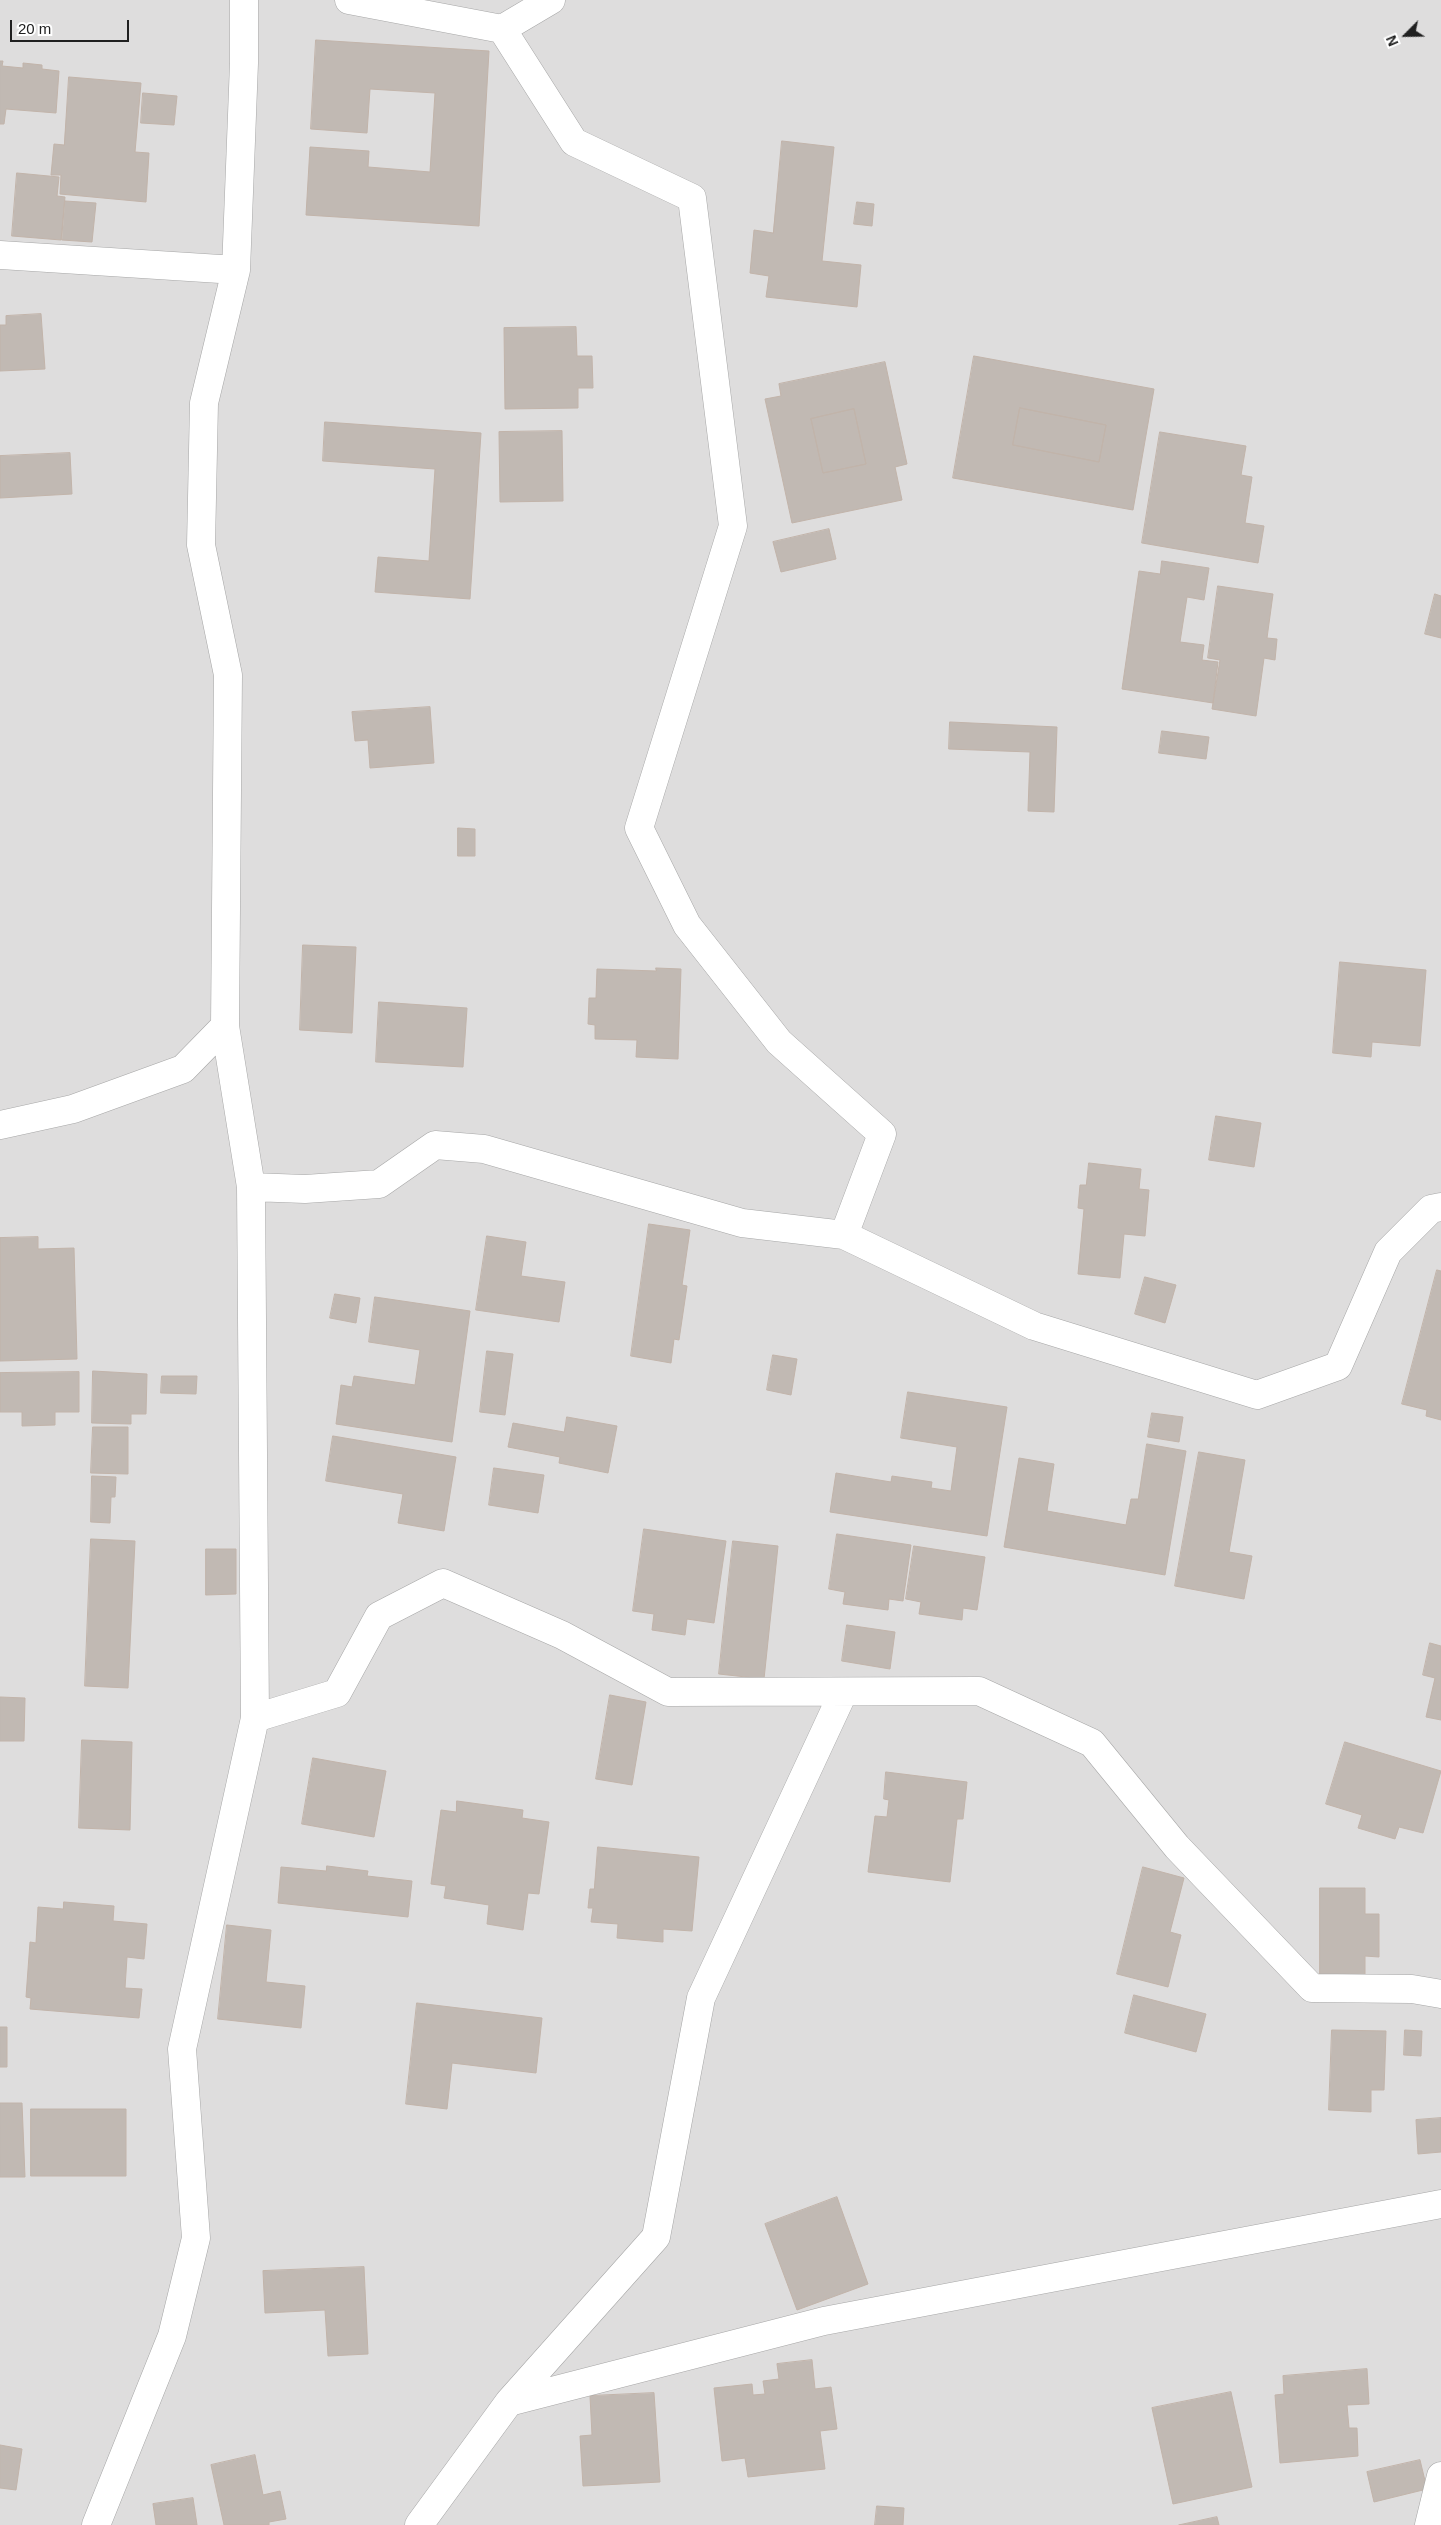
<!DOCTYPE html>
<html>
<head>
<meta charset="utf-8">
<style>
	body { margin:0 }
	#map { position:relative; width:1441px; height:2525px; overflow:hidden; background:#f0ede7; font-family:Arial,sans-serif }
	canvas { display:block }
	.north { position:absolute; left:1381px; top:10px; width:50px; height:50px; -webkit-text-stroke:4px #fff; paint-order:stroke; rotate:247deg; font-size:14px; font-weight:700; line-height:20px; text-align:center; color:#202020 }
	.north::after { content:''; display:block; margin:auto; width:18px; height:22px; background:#202020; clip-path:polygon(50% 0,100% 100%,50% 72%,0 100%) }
	.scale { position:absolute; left:10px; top:20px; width:119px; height:22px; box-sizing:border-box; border:2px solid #202020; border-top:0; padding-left:6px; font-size:15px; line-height:18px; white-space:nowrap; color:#202020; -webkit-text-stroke:4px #fff; paint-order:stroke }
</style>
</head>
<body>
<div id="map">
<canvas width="1441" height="2525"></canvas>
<div class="north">N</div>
<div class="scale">20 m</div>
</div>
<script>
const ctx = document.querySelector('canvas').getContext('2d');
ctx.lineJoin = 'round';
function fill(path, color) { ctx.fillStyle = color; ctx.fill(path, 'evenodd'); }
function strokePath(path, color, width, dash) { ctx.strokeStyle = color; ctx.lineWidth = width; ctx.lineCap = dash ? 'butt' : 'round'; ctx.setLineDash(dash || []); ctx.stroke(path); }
const residential = new Path2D(`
	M0 0H1441V2525H0Z`);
const building = new Path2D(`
	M316 40 489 51 479 226 306 215 310 147 369 151 368 167 430 172 435 93 370 89 367 133 311 129Z
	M0 61H3L2 66 23 68V63L42 65V69L59 71 56 113 6 109 4 124H0Z
	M69 77 141 83 135 152 149 153 146 202 60 194 61 175H51L54 144 64 145Z
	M143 93 177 96 174 125 141 123Z
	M782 141 834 147 822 261 861 265 857 307 766 297 769 276 750 273 754 230 773 233Z
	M17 173 59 177 57 196 65 197 61 240 12 236Z
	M65 201 96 203 92 242 62 240Z
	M857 202 874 204 872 226 854 224Z
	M41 314 45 369 0 371V325H6V316Z
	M576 327 577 356H592L593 388H578V408L505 409 504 328Z
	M974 356 1154 389 1133 510 953 478ZM1020 408 1106 425 1099 462 1013 445Z
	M885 362 907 464 895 467 902 500 792 523 765 399 781 396 779 384ZM854 409 866 464 823 473 811 419Z
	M1020 408 1106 425 1099 462 1013 445Z
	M854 409 866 464 823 473 811 419Z
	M325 422 481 433 470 599 375 592 378 557 429 561 435 469 323 461Z
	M562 431 563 501 500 502 499 432Z
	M1160 432 1246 446 1241 475 1252 477 1245 523 1264 526 1258 563 1142 543Z
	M70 453 72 494 0 498V456Z
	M829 529 836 559 781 572 773 542Z
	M1162 561 1209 568 1204 600 1187 597 1180 642 1204 645 1202 660 1218 662 1213 703 1122 689 1139 571 1160 574Z
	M1218 586 1273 594 1267 638 1277 639 1275 660 1264 658 1256 716 1212 709 1220 660 1208 658Z
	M1435 594 1441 596V638L1425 634Z
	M430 707 434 763 370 768 368 740 355 741 352 712Z
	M950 722 1057 727 1054 812 1028 811 1030 752 949 749Z
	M1162 731 1209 737 1206 759 1159 753Z
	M458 828 475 829V856H458Z
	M303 945 356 947 352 1033 300 1030Z
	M1340 962 1426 970 1420 1046 1372 1042 1371 1057 1333 1053Z
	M656 968 681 969 678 1059 636 1057 637 1040 595 1039V1025L588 1024 589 998H596L597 969 656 971Z
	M379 1002 467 1008 463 1067 376 1062Z
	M1216 1116 1261 1123 1254 1167 1209 1160Z
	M1089 1163 1141 1169 1139 1189 1149 1190 1145 1236 1124 1234 1120 1278 1078 1274 1084 1209 1078 1208 1080 1185H1086Z
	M649 1224 690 1230 682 1285 687 1286 679 1340 674 1339 671 1363 631 1356Z
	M487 1236 526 1242 521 1276 565 1282 559 1322 476 1310Z
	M38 1237V1249L74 1248 77 1359 0 1361V1238Z
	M1437 1270 1441 1271V1420L1426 1416 1427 1410 1402 1404Z
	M1145 1277 1176 1285 1165 1323 1135 1314Z
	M335 1294 360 1298 356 1323 330 1318Z
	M375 1297 470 1311 452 1442 336 1424 341 1385 352 1387 354 1376 415 1385 420 1350 369 1342Z
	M487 1351 513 1354 505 1415 480 1412Z
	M773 1355 797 1359 791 1395 767 1390Z
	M93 1371 147 1374 146 1414H131V1424L92 1423Z
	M79 1372V1412H55V1425L22 1426V1412H0V1373Z
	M162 1376H197L196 1394 161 1393Z
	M908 1392 1007 1407 987 1536 830 1512 836 1473 891 1482 892 1476 932 1482 931 1488 951 1491 957 1447 901 1438Z
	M1152 1413 1183 1417 1179 1442 1148 1437Z
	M567 1417 617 1426 608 1473 559 1463 560 1457 508 1447 513 1423 564 1432Z
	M93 1427H128V1474L91 1473Z
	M333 1436 456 1457 444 1531 398 1523 403 1494 326 1481Z
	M1147 1444 1186 1451 1165 1575 1004 1547 1019 1458 1054 1464 1047 1511 1126 1525 1131 1499H1138Z
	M1199 1452 1245 1460 1229 1552 1252 1556 1244 1599 1175 1586Z
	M494 1468 544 1475 538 1513 489 1505Z
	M92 1476 116 1477 115 1497H111L110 1523 91 1522Z
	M644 1529 726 1541 714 1623 687 1619 685 1635 652 1630 654 1614 633 1611Z
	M837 1534 911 1545 903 1601 889 1599 888 1610 843 1604 845 1592 829 1589Z
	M91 1539 135 1541 128 1688 85 1686Z
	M733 1541 778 1546 764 1679 719 1674Z
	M914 1546 985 1557 977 1610 963 1608 962 1620 919 1614 921 1602 906 1599Z
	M206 1549H236V1594L206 1595Z
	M847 1625 895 1632 890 1669 842 1661Z
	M1430 1643 1441 1646V1720L1426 1717 1435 1678 1423 1675Z
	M610 1695 646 1702 632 1785 596 1779Z
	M0 1697 25 1698 24 1741H0Z
	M82 1740 132 1742 130 1830 79 1828Z
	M1345 1742 1441 1771 1423 1833 1399 1827 1395 1839 1358 1828 1362 1815 1326 1804Z
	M313 1758 386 1771 374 1837 302 1824Z
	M886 1772 967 1782 963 1819H957L950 1882 868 1872 875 1816 887 1817 889 1800 884 1799Z
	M457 1801 523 1810 522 1818 549 1822 539 1894 528 1893 523 1930 487 1924 489 1905 444 1898 446 1886 431 1884 441 1810 456 1812Z
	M598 1847 699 1857 692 1931 663 1929V1942L617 1938 618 1924 591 1922 593 1908H588L590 1889H594Z
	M327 1866 368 1871 367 1876 412 1881 408 1917 278 1903 281 1867 326 1871Z
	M1143 1867 1184 1878 1170 1932 1181 1935 1168 1987 1117 1974Z
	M1320 1888H1365V1914H1379V1957L1365 1956V1978H1320Z
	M64 1902 114 1906 113 1921 147 1924 144 1959 127 1957 125 1988 142 1989 139 2018 30 2009 31 1998 26 1997 30 1942 36 1943 38 1907 63 1909Z
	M227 1925 271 1930 266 1982 305 1986 301 2028 218 2019Z
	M1134 1995 1206 2014 1196 2052 1125 2033Z
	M417 2003 542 2018 536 2073 452 2063 447 2109 406 2104Z
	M0 2027H7V2067H0Z
	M1332 2030 1386 2031 1384 2090H1371V2112L1329 2110Z
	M1405 2030 1422 2031 1421 2056 1404 2055Z
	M0 2103H22L25 2177H0Z
	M31 2109H126V2176H31Z
	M1441 2118V2152L1418 2154 1416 2120Z
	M837 2197 868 2284 797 2310 765 2224Z
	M364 2267 368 2354 328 2356 325 2310 265 2313 263 2271Z
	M812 2360 815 2389 831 2387 837 2429 820 2431 825 2469 748 2477 745 2458 722 2461 714 2388 752 2384 753 2395 765 2394 763 2381 779 2379 777 2364Z
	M1367 2369 1369 2404 1347 2405 1349 2428H1357L1358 2456 1280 2463 1275 2395 1284 2394 1283 2376Z
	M1231 2392 1252 2487 1173 2504 1152 2408Z
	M654 2393 660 2482 583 2486 580 2436 592 2435 590 2396Z
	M0 2445 22 2449 16 2490 0 2488Z
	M255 2455 263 2495 280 2491 286 2519 269 2522V2525H224L211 2465Z
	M1420 2460 1427 2489 1374 2502 1367 2472Z
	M193 2498 197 2525H156L153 2504Z
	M877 2506 904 2508 903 2525H875Z
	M1217 2517 1219 2525H1179Z`);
const street = new Path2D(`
	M349 0 502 29 574 142 692 198 733 526 639 828 687 925 779 1042 882 1134 844 1235
	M502 29 551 0
	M0 255 236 270
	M0 1125 73 1109 183 1069 225 1026
	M251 1187 305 1189 379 1184 435 1145 484 1149 742 1223 844 1235 1034 1326 1257 1395 1338 1366 1388 1252 1431 1209 1441 1207
	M255 1718 337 1693 379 1616 443 1583 562 1635 668 1692 979 1691 1092 1743 1177 1847 1312 1988 1412 1989 1441 1994
	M509 2402 656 2237 701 1998 843 1693
	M96 2525 172 2336 196 2238 182 2049 255 1718 251 1187 225 1026 228 675 201 545 204 403 236 270 244 63V0
	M419 2525 509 2402 824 2321 1441 2204
	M1429 2525 1441 2476`);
fill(residential, '#dedddd');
fill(building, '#c1b9b3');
strokePath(building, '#c2b4aa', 1);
strokePath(street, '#a7a7a7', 29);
strokePath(street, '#fff', 28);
</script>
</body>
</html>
